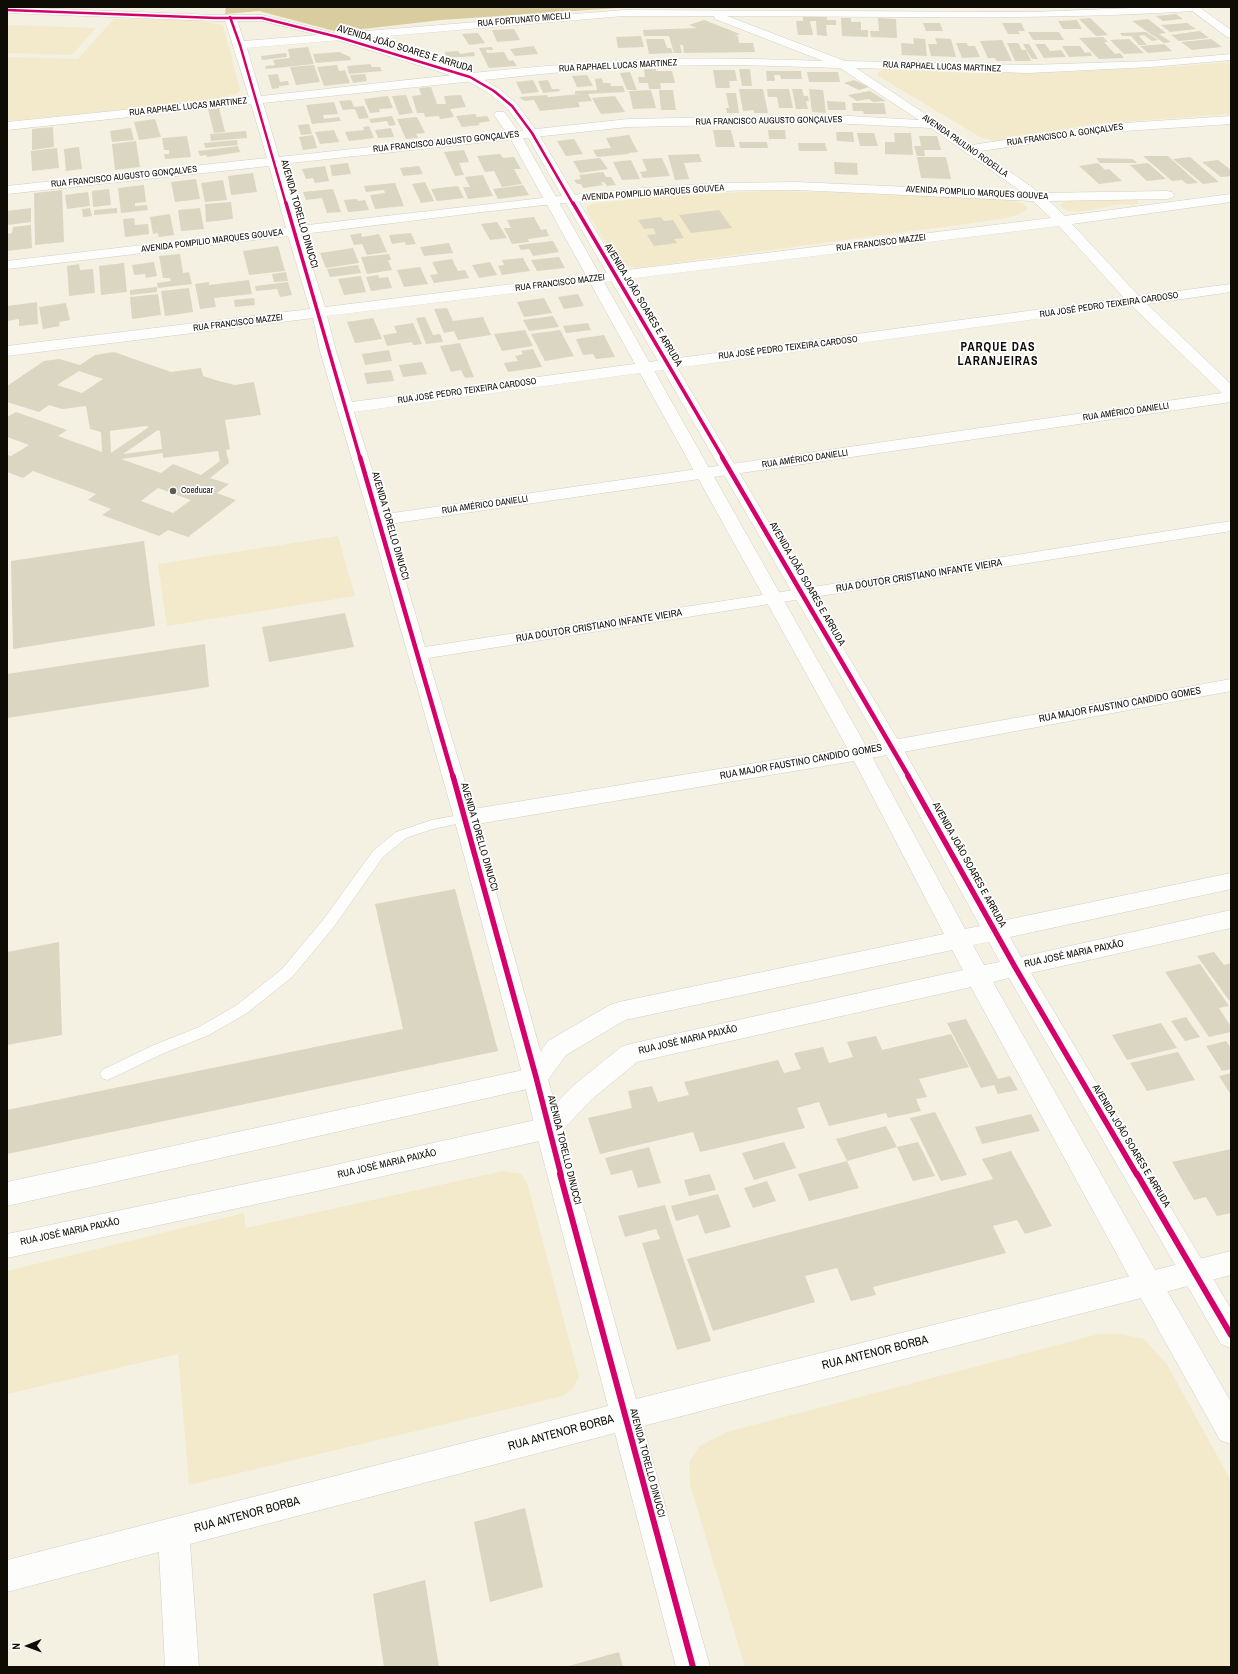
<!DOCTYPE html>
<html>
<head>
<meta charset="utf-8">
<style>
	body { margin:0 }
	#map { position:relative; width:1238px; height:1674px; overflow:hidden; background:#f4f1e3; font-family:"Archivo Narrow",sans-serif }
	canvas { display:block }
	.frame { position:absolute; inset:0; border:8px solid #0e0c05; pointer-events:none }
	.north { position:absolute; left:8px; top:1626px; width:40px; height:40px; -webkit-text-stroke:3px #fff; paint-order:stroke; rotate:269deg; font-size:11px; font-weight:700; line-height:16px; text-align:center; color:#0e0c05 }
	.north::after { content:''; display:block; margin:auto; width:14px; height:18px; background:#0e0c05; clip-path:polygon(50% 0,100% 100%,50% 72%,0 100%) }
</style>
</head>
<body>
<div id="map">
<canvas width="1238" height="1674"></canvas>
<div class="frame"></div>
<div class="north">N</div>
</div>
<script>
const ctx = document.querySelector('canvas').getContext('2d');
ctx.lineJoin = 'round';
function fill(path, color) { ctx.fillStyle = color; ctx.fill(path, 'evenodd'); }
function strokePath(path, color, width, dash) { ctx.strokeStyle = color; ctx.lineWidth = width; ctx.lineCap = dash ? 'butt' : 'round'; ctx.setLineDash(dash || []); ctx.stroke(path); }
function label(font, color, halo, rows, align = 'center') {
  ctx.font = font + ' "Archivo Narrow",sans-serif'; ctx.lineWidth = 3.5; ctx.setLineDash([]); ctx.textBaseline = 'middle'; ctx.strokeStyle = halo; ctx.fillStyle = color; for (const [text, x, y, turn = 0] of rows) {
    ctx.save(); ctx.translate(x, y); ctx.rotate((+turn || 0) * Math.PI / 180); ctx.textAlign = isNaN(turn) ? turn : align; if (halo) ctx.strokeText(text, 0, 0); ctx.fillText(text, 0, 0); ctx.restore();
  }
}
const green = new Path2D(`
	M114 19 197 20 223 25 240 90 238 93 210 101 7 121V57L78 59Z
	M7 25 96 28 72 55 7 53Z
	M1231 62V114L1093 124 1003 141H995L980 137 878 76 877 74 880 71 886 69 970 73H1039L1170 67Z
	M769 191 866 193 1006 200 1022 203 1028 208C1015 220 989 220 972 223L637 268 618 264 586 210 588 205 596 203 673 195Z
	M1137 200 1139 204C1131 205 1122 204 1114 205 1102 207 1068 219 1060 205L1066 201H1071Z
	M338 536 355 596 167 626 158 564Z
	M503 1171 522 1174 528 1186 579 1377 573 1388 563 1396 189 1485 178 1354 7 1394V1271L244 1213 246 1228Z
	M1099 1334H1122L1144 1339 1168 1366 1231 1481V1667H745L690 1485 689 1462 700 1446 727 1432Z`);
const forest = new Path2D(`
	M226 7H633L441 20 338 32 259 11 225 14Z`);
const building = new Path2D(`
	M1176 14 1183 19 1163 21 1156 16Z
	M803 16 827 17V20H836V25H826L827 36 817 35 816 21H810L813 35H798L796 21H803Z
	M841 18H851V22H861V30H868V37L842 36Z
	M878 18 896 19 897 38 871 37 870 31H879Z
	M1090 18 1108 35 1096 36 1079 19Z
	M1148 19 1166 33 1159 34 1171 42 1164 43 1132 21Z
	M704 20 740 34 735 36H738L739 43H753L755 52 684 53 683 45H680L682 53H674L669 36H644L643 30 697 28 689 25Z
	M1077 20 1082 29H1063L1058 21Z
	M923 23H940L943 31H926Z
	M1002 23H1021L1025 31H1018L1020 34H1008Z
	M1187 23 1196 29 1170 32 1161 25Z
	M514 29 520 40 497 42 492 30Z
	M1200 31 1209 38 1179 41 1171 35Z
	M1028 32H1059L1064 40H1033Z
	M1146 32 1158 40 1152 41 1144 35 1139 36 1147 45H1139L1131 36H1122L1120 33Z
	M478 33 485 43 469 45 462 34Z
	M641 36 644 47 618 48 616 37Z
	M1103 37 1108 42H1104L1115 54 1120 53 1124 58 1099 59 1079 38Z
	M913 38 925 39 927 56 902 55 901 43 914 44Z
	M935 38 951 39 956 57 931 56 928 44H937Z
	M646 39H664L667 48H671L673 53 649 54Z
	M1129 39 1144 53 1124 54 1110 40Z
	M1211 39 1222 47 1192 50 1181 42Z
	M1002 40 1012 61H997L995 58H988L980 41Z
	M956 43H967L968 46H975L980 57 962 58Z
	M1007 43H1018L1022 50H1026L1031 61H1015Z
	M1023 44H1029L1038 59H1032Z
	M1035 44H1045L1050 51 1061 50 1066 57 1044 58Z
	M1164 44 1172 51 1148 53 1140 46Z
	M534 46 538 54 515 56 510 49Z
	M1062 46H1080L1085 53 1090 52 1092 56 1069 57Z
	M308 47 314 64 266 69 265 66 275 65 273 60 290 58 288 49Z
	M492 47 493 50H486L487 53 504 52 509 61 513 60 517 66 489 68 479 48Z
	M458 51 460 54 474 52 475 56 446 58 445 52Z
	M339 52 350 57 351 60 316 63 313 54Z
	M286 53 287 57 262 60 261 56Z
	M370 64 372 67H380L382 71 349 74 347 66Z
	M314 65 320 82 296 85 290 67Z
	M337 65 339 71 345 70 350 83 324 86 317 67Z
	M644 69H656V71H672L675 83H660L661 89H649L648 83H639L638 77H645Z
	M739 69H750L752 86H742Z
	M713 70H735L737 81H729L730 88H716Z
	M766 71H801L802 79H781L780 75H774L775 81H767Z
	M630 72 637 90H627L620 73Z
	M807 72H838L840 82H809Z
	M278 74 280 82 288 81 289 85 279 86V88L272 89 268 75Z
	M365 74 367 81 353 83 350 75Z
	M587 75 593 86 577 87 572 76Z
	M602 78 603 83H610L611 86H623L625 92 588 94 592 101 578 102 580 107 540 111 534 100 524 101 519 97 547 95 548 97 581 94H575V91L597 90 595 79Z
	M533 80 539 92 522 94 516 82Z
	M548 80 552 89H559L560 91 543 93 538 81Z
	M854 80 869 87 859 90 844 83Z
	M431 87 437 104H446L444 96 461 95 466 107 450 109 454 117 440 119 439 116 425 117 424 113H417L412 96 421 95 419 88Z
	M739 89H763L768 113H754V110L743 111Z
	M767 89H789L793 108H779L777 97H768Z
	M792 89H802L804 96H808L809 101H806L808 109H796Z
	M809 89 823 90 826 113 812 112Z
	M651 90 656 108 633 109 629 91Z
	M659 90H673L676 110H661Z
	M870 91 886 101 873 102 869 99 857 101 848 95Z
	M726 93H736L739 113H727L726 108H729Z
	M406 95 413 113 399 115 392 96Z
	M388 96 393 108 379 109 380 112 370 113 364 99Z
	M615 96 625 112 601 114 592 98Z
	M351 100 354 107 364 106 369 118 359 119 355 109 343 110 339 101Z
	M827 101 845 102 846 110H828Z
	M334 102 338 114 323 115 324 119 339 117 341 121 312 124 306 105Z
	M852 103H884L886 114H864L863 111H853Z
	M219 108 225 132 214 133 208 109Z
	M475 114 477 117 487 116 490 121 478 123 480 125 462 127 456 116Z
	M392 116 396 125 389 126 387 121 371 123 369 119Z
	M417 117 425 133 416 134 418 138 406 139 397 119Z
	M155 119 161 137 139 140 134 122Z
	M309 124 312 134 301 135 298 125Z
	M369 126 374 138 349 141 345 132 364 130 363 127Z
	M53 127 54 147 32 150V129Z
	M131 128 134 140 112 142 110 131Z
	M391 128 394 137 378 138 375 130Z
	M334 130 339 142 320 144 315 132Z
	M713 130H731L735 147H716Z
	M768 130H785L786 139H769Z
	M246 131 247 138 211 141 210 134Z
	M836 132H853L854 142 837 141Z
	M857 133H874L878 146H860Z
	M894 133H911L913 155 885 154V142H895Z
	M313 135 317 148 303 150 299 137Z
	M629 135 638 152 628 153 629 154 597 157 593 150 611 148 606 138Z
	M187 136 191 157 165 159 164 154H169V150H164L162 138Z
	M919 136H937L941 150H924L925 156H917L914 146H921Z
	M574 139 583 154 566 156 557 141Z
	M237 140 238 145 205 148 204 143Z
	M136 141 140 167 115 170 112 144Z
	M739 142H767L768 148H740Z
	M798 143H825L827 151H799Z
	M238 146 240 152 207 157 206 155 200 156 198 151Z
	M79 147 82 169 66 171 64 149Z
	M57 148 59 168 32 171 31 151Z
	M464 150 469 162 459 163 464 175 455 176 444 152Z
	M500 154 503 158 514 157 521 169H514L522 184 502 187 494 171 485 172 477 156Z
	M699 154 702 162 684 163 689 179 675 180 668 155Z
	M1143 156H1168L1198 183 1187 184 1182 180 1172 181Z
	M917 157H946L951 179 921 178Z
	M1190 157 1219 182 1203 184 1173 159Z
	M600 158 608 169 580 173 573 161Z
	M662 158 670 176 643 178 640 172 647 171 642 159Z
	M1096 158 1133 159 1137 163H1100Z
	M631 160 640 179 622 180 613 162Z
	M1218 160 1231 170V176L1221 177 1202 162Z
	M834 162 857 163 858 175 835 174Z
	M348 163 351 174 332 176 330 165Z
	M1098 163 1105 170 1109 169 1122 181 1099 184 1079 166Z
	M1148 163 1166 179 1147 181 1130 165Z
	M325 166 329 181 315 183 313 178 306 179 302 169Z
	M419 166 423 174 403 176 400 168Z
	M603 172 606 177H611L616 185 607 186 604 182H601L603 185 583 188 581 184H577L574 180 581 179 579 175Z
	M253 173 257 192 231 195 228 176Z
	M483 175 493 196 468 199 463 187H470L465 177Z
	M196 179 200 199 175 202 171 182Z
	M223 180 227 200 205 202 201 183Z
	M425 182 434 201 421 203 412 184Z
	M395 183 404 206 375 209 370 195 385 193 384 190 366 192 364 186Z
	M144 185 146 202 135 203V206L147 205 148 210 121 213 118 188Z
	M523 185 529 195 498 199 493 189Z
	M458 186 464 198 437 201 431 189Z
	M109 189 111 205 93 207 92 191Z
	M333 189 341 212 327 213 322 198 306 200 303 192Z
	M62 190 64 242 35 245 34 193Z
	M88 192 90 206 67 209 65 195Z
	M357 199 358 201 365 200 369 210 348 212 344 200Z
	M231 202 233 219 206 222 205 204Z
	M31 208V222L7 225V211Z
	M90 208 92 216 83 217 82 209Z
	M117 208V213L94 215V210Z
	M200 208 204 229 181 231 178 210Z
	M719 210 732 228 691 233 679 215Z
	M170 214 174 235 159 237 158 233 153 234 150 217Z
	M534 217 541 230 546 229 549 236 528 239 529 242 512 244 504 228H511L507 220Z
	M661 217 664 221 673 220 684 238 674 239 677 243 654 246 647 235 656 234 653 228 644 229 638 220Z
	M134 218 135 225 148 224 149 234 125 237 123 219Z
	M497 222 507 238 490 240 481 224Z
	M31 225 32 248 7 251V234L12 233 13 227Z
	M361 233 362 237 379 234 387 252 367 255 362 244 354 245 350 235Z
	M411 233 416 244 406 245 405 242 392 244 389 235Z
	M553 241 559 252 533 256 529 249 521 250 518 245Z
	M449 243 453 253 424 256 420 247Z
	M278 246 285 271 249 275 243 251Z
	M353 248 359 263 326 268 320 253Z
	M180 254 183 273 189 272 192 284 158 288 157 283 171 281 170 278H163L159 256Z
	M389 254 391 260H388L392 270 367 274 361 257Z
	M559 257 565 268 537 271 531 260Z
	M523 258 530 271 502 275 498 266 504 265 502 260Z
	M452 259 458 271 465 270 469 278 434 283 430 275 438 274 432 262Z
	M154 262 157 276 146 278 145 274 134 275 132 265Z
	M490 262 497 275 479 278 472 265Z
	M124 263 127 292 101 295 99 266Z
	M79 264 80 270 93 269 95 293 69 296 67 266Z
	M358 265 361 273 330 277 327 269Z
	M420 267 428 284 404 287 397 270Z
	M286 272 288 281 274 282 272 274Z
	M378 275 379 278 388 277 392 288 371 291 366 277Z
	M361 276 366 292 344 295 338 279Z
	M249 280 252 294 214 298 216 307 200 309 195 284 209 282V285Z
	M288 282 292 295 280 297 277 289 256 291 255 286Z
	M157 287V292L130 295V290Z
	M189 288 193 312 165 316 161 291Z
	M158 294 161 315 132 319 130 297Z
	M578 294 584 306 564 309 558 297Z
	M254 298 255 305 235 307 234 300Z
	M544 298 552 313 524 317 517 302Z
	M37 302 38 324 19 326V319L7 321V306Z
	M66 303 70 320 59 322 60 326 43 329 39 307Z
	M447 308 453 321 483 317 491 335 458 340 454 331 444 333 434 309Z
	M553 316 559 327 529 331 523 320Z
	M425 317 433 335 440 334 443 342 426 344 416 318Z
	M373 318 382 339 355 343 347 322Z
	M413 323 422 344 413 345 412 342 387 346 383 335 397 333 394 326Z
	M588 323 591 330 566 333 563 326Z
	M525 330 533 346 502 351 494 334Z
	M560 330 574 356 545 361 531 334Z
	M604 335 615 357 596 359 593 354 583 355 576 339Z
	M460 343 474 377 465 378 461 370 451 372 440 346Z
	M533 349 542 367 508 372 504 363 518 361 515 356 523 354 521 351Z
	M389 350 392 361 365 365 362 354Z
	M114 352 171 372 201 368 203 376 219 381 235 385 254 382 261 415 225 420 230 449 226 450 229 463 210 478 229 484 217 493 236 500 188 537 168 530 159 536 102 515 111 509 88 500 96 494 33 471 23 478 7 472V455L11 456 29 445 7 437V417L16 412 67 430 58 436 102 452 101 432 90 429 86 406 62 409 49 405 39 412 7 402V386L44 361 59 359 80 365 95 355ZM79 371 103 379 82 393 57 385ZM145 426 149 427 111 453 110 431ZM158 430 160 431 162 449 123 454ZM218 451 220 461 201 475 173 464 161 473 121 459 163 453V458ZM158 488 191 500 173 513 141 501Z
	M422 362 427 374 403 377 399 365Z
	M391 370 394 381 367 384 364 373Z
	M144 541 155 626 13 649 11 561Z
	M345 613 354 647 269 662 262 627Z
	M205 644 209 687 7 718V674Z
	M455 889 498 1051 7 1154V1110L403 1029 375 904Z
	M59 942 62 1035 7 1045V952Z
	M1214 952 1224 965 1231 963V1003L1197 956Z
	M1200 964 1229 1006 1219 1008 1231 1027V1032L1209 1037 1165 972Z
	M1186 1017 1200 1037 1185 1041 1171 1021Z
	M966 1019 998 1079 1010 1076 1018 1090 998 1094 994 1085 981 1088 947 1023Z
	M1161 1023 1177 1048 1127 1060 1112 1035Z
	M951 1034 969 1067 919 1079 927 1097 916 1099 921 1111 888 1118 886 1113 829 1126 819 1102 797 1108 805 1128 700 1152 693 1132 600 1154 588 1118 632 1108 628 1091 652 1086 658 1102 689 1095 684 1082 778 1060 784 1073 801 1069 794 1053 823 1047 829 1063 853 1057 847 1042 876 1036 882 1050Z
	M1226 1041 1231 1048V1069L1222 1071 1206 1046Z
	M1178 1052 1195 1080 1147 1091 1130 1063Z
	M1231 1073V1095L1219 1076Z
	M935 1112 967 1175 941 1181 910 1118Z
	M1031 1114 1040 1131 982 1144 975 1127Z
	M886 1126 897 1147 918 1142 935 1176 913 1181 897 1147 847 1161 836 1139Z
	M784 1142 796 1168 754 1180 742 1153Z
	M649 1147 661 1183 638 1188 632 1170 611 1175 605 1158Z
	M1231 1149V1213L1217 1216 1206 1197 1194 1200 1172 1162Z
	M1011 1151 1052 1226 1025 1234 1017 1220 993 1226 1006 1253 873 1287 876 1295 851 1301 837 1268 805 1276 815 1302 713 1331 687 1259 993 1179 982 1159Z
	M847 1161 859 1188 809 1201 798 1174Z
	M710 1174 716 1190 689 1196 684 1180Z
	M767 1181 776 1201 753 1208 744 1188Z
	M718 1194 731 1227 705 1234 698 1215 676 1221 671 1206Z
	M665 1205 711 1341 677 1350 642 1243 660 1239 656 1229 625 1237 618 1216Z
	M525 1508 543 1587 490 1602 474 1522Z
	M425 1580 439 1667H384L373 1594Z
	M619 1652 623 1667H565Z`);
const service = new Path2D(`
	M465 814 470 815 471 818 470 821 433 829 406 838 383 857 333 928 292 977 247 1013 209 1035 164 1053 112 1078 107 1080 102 1078 100 1074 102 1070 154 1045 199 1027 237 1005 282 969 323 920 373 851 396 832 432 820Z`);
const minor = new Path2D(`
	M1157 7 1198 8 1193 11C1038 21 883 16 727 16L845 61 1029 65 1151 61 1231 54V60L1151 67 1029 73 856 68 972 145 1109 124 1231 116V124L1109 132 981 151 1040 193 1167 191 1172 192 1174 195 1172 198 1167 199 1049 201 1065 216 1231 194V202L1072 224 1139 296 1231 284V292L1147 304 1231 384V402L389 524 425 647 775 593 1231 521V531L428 658 473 809 860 746 1231 679V691L860 760 477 824C531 1015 583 1207 636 1399L1231 1251V1275L643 1426 710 1667H676L615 1433 190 1544 199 1667H165L159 1552 7 1592V1560L608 1406 535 1128 523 1077 454 818 370 520 320 351 313 318 7 356V346L310 309 288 236 7 269V261L286 228 269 166 7 194V186L267 158 251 104 7 130V122L249 97 224 17 230 14 236 17 244 41 624 10 1032 12ZM624 16H714L715 19 823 61C761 59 699 57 638 60 512 66 386 83 261 96L247 48ZM740 65 840 68 919 120 832 115 628 119 279 157 263 103 551 73 639 66ZM832 123 931 128 1022 192 797 182 722 183 643 188 551 197 299 226 281 164 628 127ZM797 190 1033 201 1051 218 325 307 302 234C441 218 581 197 721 191 746 190 772 190 797 190ZM1059 226 1124 298 352 402 336 351 327 316ZM1132 306 1222 393 386 514 354 412Z`);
const tertiary = new Path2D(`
	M7 7 216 15H262L342 35 474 74 498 88 516 103 538 133 902 747 1001 921 1231 873V889L1010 937 1021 957 1231 910V928L1031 973 1231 1309V1348L1221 1344 1009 978 993 982 1158 1275 1231 1402V1444L1220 1440 1138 1293 971 987 637 1062 592 1099 557 1136 548 1139 317 1191 7 1258V1234L317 1169 540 1119 574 1085 621 1047 630 1044 963 970 952 950 625 1020 566 1055 545 1084 536 1087 7 1206V1182L528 1069 548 1041 610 1005 619 1002 944 934 850 753 509 136 494 115 496 112H504L521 135 870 753 965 929 980 926 882 747 526 134 508 109 490 94 466 80 334 39 262 21H216L7 13ZM989 942 1000 962 984 965 973 945Z
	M1187 7H1199L1231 30V38L1227 37Z`);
const cyclewayFar4 = new Path2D(`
	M7 10 216 18H262L338 37 470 77 494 91 512 106 532 133 573 204
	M230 17 240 45 286 204`);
const cyclewayFar3 = new Path2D(`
	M286 203 360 458
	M573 203 723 458`);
const cyclewayFar2 = new Path2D(`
	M360 457 453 777
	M722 457 909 777`);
const cyclewayFar1 = new Path2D(`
	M453 776 536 1077 561 1175
	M908 776 1015 967 1137 1175`);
const cycleway = new Path2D(`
	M560 1174 693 1667
	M1137 1174 1231 1335`);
const markers = [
	[173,491,4,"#5e5c53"]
];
const farStreetnames = [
	["RUA FORTUNATO MICELLI",524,20,-5],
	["RUA RAPHAEL LUCAS MARTINEZ",618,66,-3],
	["RUA RAPHAEL LUCAS MARTINEZ",942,67,2],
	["RUA RAPHAEL LUCAS MARTINEZ",188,107,-6],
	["RUA FRANCISCO AUGUSTO GONÇALVES",769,121,-1],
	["RUA FRANCISCO A. GONÇALVES",1065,135,-8],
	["RUA FRANCISCO AUGUSTO GONÇALVES",446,142,-6],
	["AVENIDA PAULINO RODELLA",965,146,35],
	["RUA FRANCISCO AUGUSTO GONÇALVES",124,177,-6],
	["AVENIDA POMPILIO MARQUES GOUVEA",653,193,-4],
	["AVENIDA POMPILIO MARQUES GOUVEA",977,193,3],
	["AVENIDA POMPILIO MARQUES GOUVEA",212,241,-7],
	["RUA FRANCISCO MAZZEI",881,243,-7],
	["RUA FRANCISCO MAZZEI",560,283,-7],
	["RUA JOSÉ PEDRO TEIXEIRA CARDOSO",1109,305,-8],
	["RUA FRANCISCO MAZZEI",238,323,-7],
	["RUA JOSÉ PEDRO TEIXEIRA CARDOSO",788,348,-7],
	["RUA JOSÉ PEDRO TEIXEIRA CARDOSO",467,391,-8],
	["RUA AMÉRICO DANIELLI",1126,412,-8],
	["RUA AMÉRICO DANIELLI",805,459,-8],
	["RUA AMÉRICO DANIELLI",485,505,-8]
];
const farPoinames = [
	["Coeducar",181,491]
];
const streetNames = [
	["AVENIDA JOÃO SOARES E ARRUDA",405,49,17],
	["AVENIDA TORELLO DINUCCI",299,214,74],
	["AVENIDA JOÃO SOARES E ARRUDA",643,305,59],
	["AVENIDA TORELLO DINUCCI",390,526,74],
	["RUA DOUTOR CRISTIANO INFANTE VIEIRA",919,576,-9],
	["AVENIDA JOÃO SOARES E ARRUDA",807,584,60],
	["RUA DOUTOR CRISTIANO INFANTE VIEIRA",599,626,-9],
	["RUA MAJOR FAUSTINO CANDIDO GOMES",1120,705,-10],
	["RUA MAJOR FAUSTINO CANDIDO GOMES",801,762,-10],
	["AVENIDA TORELLO DINUCCI",479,837,74],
	["AVENIDA JOÃO SOARES E ARRUDA",969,865,61],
	["RUA JOSÉ MARIA PAIXÃO",1074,954,-12],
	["RUA JOSÉ MARIA PAIXÃO",688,1040,-13],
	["AVENIDA JOÃO SOARES E ARRUDA",1131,1146,59],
	["AVENIDA TORELLO DINUCCI",564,1150,76],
	["RUA JOSÉ MARIA PAIXÃO",387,1164,-13],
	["RUA JOSÉ MARIA PAIXÃO",70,1232,-12],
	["AVENIDA TORELLO DINUCCI",647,1463,75]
];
const farDistrictnames = [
	["PARQUE DAS",998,348],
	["LARANJEIRAS",998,362]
];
const nearStreetnames = [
	["RUA ANTENOR BORBA",875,1353,-14],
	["RUA ANTENOR BORBA",561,1433,-15],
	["RUA ANTENOR BORBA",247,1515,-15]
];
fill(green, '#f2eaca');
fill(forest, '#d9cda0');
fill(building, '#dad6c1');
strokePath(service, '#d1cec4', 1);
strokePath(minor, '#d1cec4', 1);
strokePath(tertiary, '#d1cec4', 1);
fill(service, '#fdfdfb');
fill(minor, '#fdfdfb');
fill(tertiary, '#fdfdfb');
strokePath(cyclewayFar4, '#d6006c', 2.5);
strokePath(cyclewayFar3, '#d6006c', 3.5);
strokePath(cyclewayFar2, '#d6006c', 4.5);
strokePath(cyclewayFar1, '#d6006c', 5.5);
strokePath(cycleway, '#d6006c', 6);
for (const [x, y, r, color] of markers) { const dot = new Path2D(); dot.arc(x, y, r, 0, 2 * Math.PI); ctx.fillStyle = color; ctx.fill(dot); strokePath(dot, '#fff', 1.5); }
label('9px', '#0e0c05', '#fff', farStreetnames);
label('9px', '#0e0c05', '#fff', farPoinames, 'left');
label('10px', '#0e0c05', '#fff', streetNames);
ctx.letterSpacing = '1px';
label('bold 12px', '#0e0c05', '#fff', farDistrictnames);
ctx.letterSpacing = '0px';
label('12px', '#0e0c05', '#fff', nearStreetnames);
</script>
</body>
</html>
